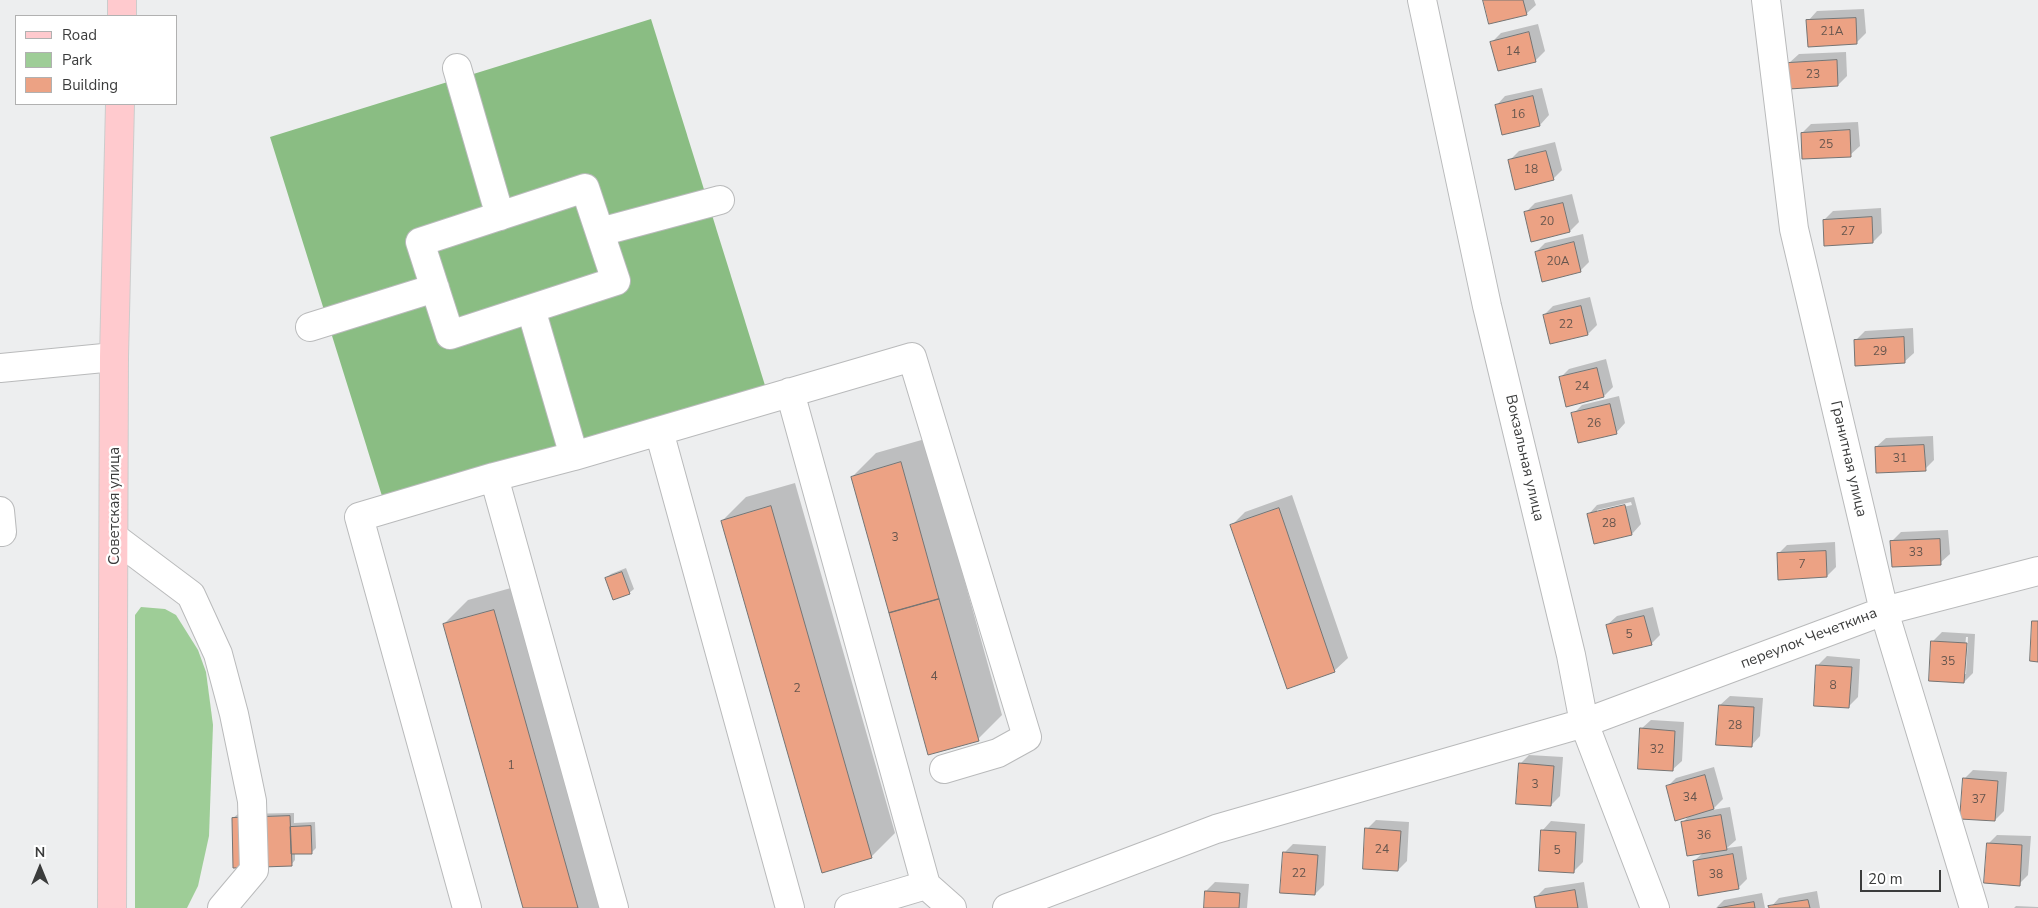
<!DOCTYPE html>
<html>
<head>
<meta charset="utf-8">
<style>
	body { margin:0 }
	#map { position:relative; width:2038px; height:908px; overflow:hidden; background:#edeeef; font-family:"Nunito Sans",sans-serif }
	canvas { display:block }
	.legend { position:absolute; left:15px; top:15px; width:162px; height:90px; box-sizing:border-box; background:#fff; border:1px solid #b1b1b1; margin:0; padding:6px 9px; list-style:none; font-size:15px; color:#3b3c3c }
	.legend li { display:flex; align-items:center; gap:10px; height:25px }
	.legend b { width:25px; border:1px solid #b1b1b1 }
	.north { position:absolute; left:15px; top:843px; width:50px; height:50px; -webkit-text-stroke:4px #fff; paint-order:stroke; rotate:0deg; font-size:14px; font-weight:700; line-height:20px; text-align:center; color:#3b3c3c }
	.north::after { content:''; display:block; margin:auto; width:18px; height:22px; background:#3b3c3c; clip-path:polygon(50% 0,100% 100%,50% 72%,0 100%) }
	.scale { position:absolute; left:1860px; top:870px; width:81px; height:22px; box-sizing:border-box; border:2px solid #3b3c3c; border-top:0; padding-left:6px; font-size:15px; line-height:18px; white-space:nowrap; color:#3b3c3c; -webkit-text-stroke:4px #fff; paint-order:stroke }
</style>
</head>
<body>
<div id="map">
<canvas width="2038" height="908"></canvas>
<ul class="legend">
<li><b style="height:6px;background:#ffcace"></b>Road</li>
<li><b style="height:14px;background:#9ecd97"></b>Park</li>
<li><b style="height:14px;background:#eca284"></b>Building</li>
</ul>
<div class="north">N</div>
<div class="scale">20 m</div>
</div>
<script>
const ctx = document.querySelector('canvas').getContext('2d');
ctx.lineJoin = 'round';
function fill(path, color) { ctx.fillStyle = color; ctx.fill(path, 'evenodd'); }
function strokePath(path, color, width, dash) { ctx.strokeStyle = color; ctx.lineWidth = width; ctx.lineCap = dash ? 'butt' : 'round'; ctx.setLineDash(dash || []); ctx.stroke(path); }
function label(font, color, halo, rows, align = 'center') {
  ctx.font = font + ' "Nunito Sans",sans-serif'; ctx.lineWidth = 4.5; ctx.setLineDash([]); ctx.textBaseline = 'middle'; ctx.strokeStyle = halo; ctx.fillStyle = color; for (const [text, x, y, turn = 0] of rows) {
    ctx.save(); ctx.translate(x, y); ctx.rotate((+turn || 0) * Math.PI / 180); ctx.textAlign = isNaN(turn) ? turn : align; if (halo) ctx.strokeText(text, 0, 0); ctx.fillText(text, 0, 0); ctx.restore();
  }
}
const green = new Path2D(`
	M141 607 165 609 176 615 198 650 206 672 213 725 209 836 198 886 187 908H135V615Z`);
const forest = new Path2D(`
	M651 19 768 395 387 512 270 137Z`);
const shadow = new Path2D(`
	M1484 0H1534L1536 5 1526 14Z
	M1864 9 1866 33 1856 43 1808 21 1817 11Z
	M1538 24 1545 51 1536 60 1492 42 1501 33Z
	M1846 52 1847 76 1838 85 1789 63 1799 54Z
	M1542 88 1549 115 1540 125 1503 133 1496 106 1505 96Z
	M1858 122 1860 146 1850 155 1802 133 1811 124Z
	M1555 142 1562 170 1553 179 1509 161 1519 151Z
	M1572 194 1579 222 1570 231 1526 212 1535 203Z
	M1881 208 1882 233 1873 242 1824 220 1833 211Z
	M1583 234 1589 262 1580 271 1536 252 1545 243Z
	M1590 297 1597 325 1588 334 1551 343 1544 315 1553 306Z
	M1913 328 1914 353 1904 362 1856 340 1865 331Z
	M1606 359 1613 387 1604 396 1560 378 1569 369Z
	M1619 396 1625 423 1616 433 1573 414 1582 405Z
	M1933 436 1934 460 1925 469 1876 447 1886 438Z
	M925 439 1002 715 978 739 852 477 876 453Z
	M795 483 895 833 871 857 722 521 746 497Z
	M1292 495 1348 658 1334 671 1232 525 1245 512Z
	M1634 497 1641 524 1632 534 1595 542 1588 515 1597 505ZM1631 502 1632 505 1597 513V510Z
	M1948 530 1950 554 1940 563 1891 542 1901 532Z
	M1835 542 1836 567 1827 576 1778 554 1787 545Z
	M626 568 634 589 629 593 606 578 611 574Z
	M518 586 609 908H525L444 624 468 600Z
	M1653 607 1660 635 1651 644 1607 625 1617 616Z
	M1942 632 1975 634 1973 673 1964 682 1933 641ZM1966 637H1968L1966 674H1963Z
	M1827 656 1860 659 1858 697 1848 707 1817 666Z
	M1730 696 1763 698 1760 736 1751 746 1720 705Z
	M1651 720 1684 722 1682 761 1672 770 1641 729Z
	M1529 755 1563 757 1560 796 1551 805 1520 764Z
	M1714 767 1723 799 1712 810 1730 807 1736 840 1727 848 1742 846 1747 879 1738 888 1694 861 1703 853 1683 822 1690 815 1667 787 1676 778Z
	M1973 770 2007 772 2004 811 1995 820 1964 779Z
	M294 813V823L315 822 316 848 311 853H295V860L291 865 233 818 238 814Z
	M1376 820 1409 822 1407 861 1398 870 1367 829Z
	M1551 821 1585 824 1583 862 1573 872 1542 831Z
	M1997 835 2031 836 2028 875 2019 884 1988 844Z
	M1293 844 1326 846 1324 885 1315 894 1284 853Z
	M1215 882 1249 884 1247 908H1205L1206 891Z
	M1584 882 1588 908H1538L1536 897 1545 888Z
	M1817 891 1820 908H1770L1779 898Z
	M1762 893 1765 908H1716L1724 900Z
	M2016 906 2038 907V908H2014Z`);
const building = new Path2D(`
	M1483 0H1523L1527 15 1489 24Z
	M1856 18 1857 44 1808 47 1806 20Z
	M1529 32 1536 62 1498 71 1490 42Z
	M1837 60 1838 86 1789 89 1788 63Z
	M1533 96 1540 126 1502 135 1495 105Z
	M1850 130 1851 157 1802 159 1801 133Z
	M1546 151 1554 180 1515 190 1508 160Z
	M1563 203 1570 232 1531 242 1524 212Z
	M1872 217 1873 243 1824 246 1823 220Z
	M1574 242 1581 272 1542 282 1535 252Z
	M1581 306 1588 335 1550 344 1543 315Z
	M1904 337 1905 363 1855 366 1854 340Z
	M1597 368 1604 397 1566 407 1559 377Z
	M1610 404 1617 434 1578 443 1571 413Z
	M1924 445 1926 471 1876 473 1875 447Z
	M901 462 939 599 889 613 851 477Z
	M1625 505 1632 535 1594 544 1587 514Z
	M771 506 872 858 822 873 721 521Z
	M1279 508 1335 672 1287 689 1230 525Z
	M1940 539 1941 565 1892 567 1890 541Z
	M1826 551 1827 577 1778 580 1777 553Z
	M622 572 630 594 613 600 605 578Z
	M939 599 979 741 928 755 889 613Z
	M494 610 578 908H523L443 624Z
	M1644 616 1652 645 1613 654 1606 625Z
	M2032 621H2038V662L2030 661Z
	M1931 641 1967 643 1964 683 1929 681Z
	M1816 665 1852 667 1849 708 1814 706Z
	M1719 705 1754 707 1752 747 1716 745Z
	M1640 728 1675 731 1673 771 1638 769Z
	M1519 763 1554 766 1551 806 1516 804Z
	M1705 775 1714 809 1675 821 1666 786Z
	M1963 778 1998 781 1995 821 1960 819Z
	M1721 815 1727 850 1687 856 1681 822Z
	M290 816 292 866 233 868 232 818Z
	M311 826 312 854H291L290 827Z
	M1365 828 1401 831 1398 871 1363 869Z
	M1541 830 1576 832 1574 873 1539 871Z
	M1987 843 2022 845 2020 886 1984 883Z
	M1283 852 1318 855 1315 895 1280 893Z
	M1733 854 1739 889 1698 896 1693 861Z
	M1575 890 1578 908H1536L1534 897Z
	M1205 891 1240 893 1239 908H1204Z
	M1808 900 1810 908H1769L1768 906Z
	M1754 902 1755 908H1718Z`);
const minor = new Path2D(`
	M1422 0 1487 306 1571 655 1584 723 1655 908
	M1766 0 1794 229 1884 611 1974 908
	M457 68 500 216
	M585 188 616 281 450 335 420 242Z
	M600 232 720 200
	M531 309 574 456
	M310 327 435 288
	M0 368 114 357
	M790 392 926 885
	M494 477 574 456 659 431
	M0 511 2 532H0
	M115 538 191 595 218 654 234 714 252 801 254 870 222 908
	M467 908 359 517 494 477 614 908
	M790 908 659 431 912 357 1027 737 998 753 944 769
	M849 908 926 885 952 908
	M1007 908 1216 829 1584 723 1884 611 2038 571`);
const major = new Path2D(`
	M122 16V0
	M112 908 114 357 120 104`);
const numberNames = [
	["21А",1832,32],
	["14",1513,52],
	["23",1813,75],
	["16",1518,115],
	["25",1826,145],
	["18",1531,170],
	["20",1547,222],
	["27",1848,232],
	["20А",1558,262],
	["22",1566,325],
	["29",1880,352],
	["24",1582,387],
	["26",1594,424],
	["31",1900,459],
	["28",1609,524],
	["3",895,538],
	["33",1916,553],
	["7",1802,565],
	["5",1629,635],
	["35",1948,662],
	["4",934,677],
	["8",1833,686],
	["2",797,689],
	["28",1735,726],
	["32",1657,750],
	["1",511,766],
	["3",1535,785],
	["34",1690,798],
	["37",1979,800],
	["36",1704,836],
	["24",1382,850],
	["5",1557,851],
	["22",1299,874],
	["38",1716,875]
];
const streetNames = [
	["Вокзальная улица",1524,458,77],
	["Гранитная улица",1848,459,77],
	["Советская улица",115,506,-90],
	["переулок Чечеткина",1809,639,-21]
];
fill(green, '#9ecd97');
fill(forest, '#8abd83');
fill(shadow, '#0003');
fill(building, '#eca284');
strokePath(building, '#757473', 1);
strokePath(minor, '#b9babb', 30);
strokePath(major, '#ccc', 30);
strokePath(minor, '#fff', 28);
strokePath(major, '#ffcace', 28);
label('12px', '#67564e', null, numberNames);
label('15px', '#3b3c3c', '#fff', streetNames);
</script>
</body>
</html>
